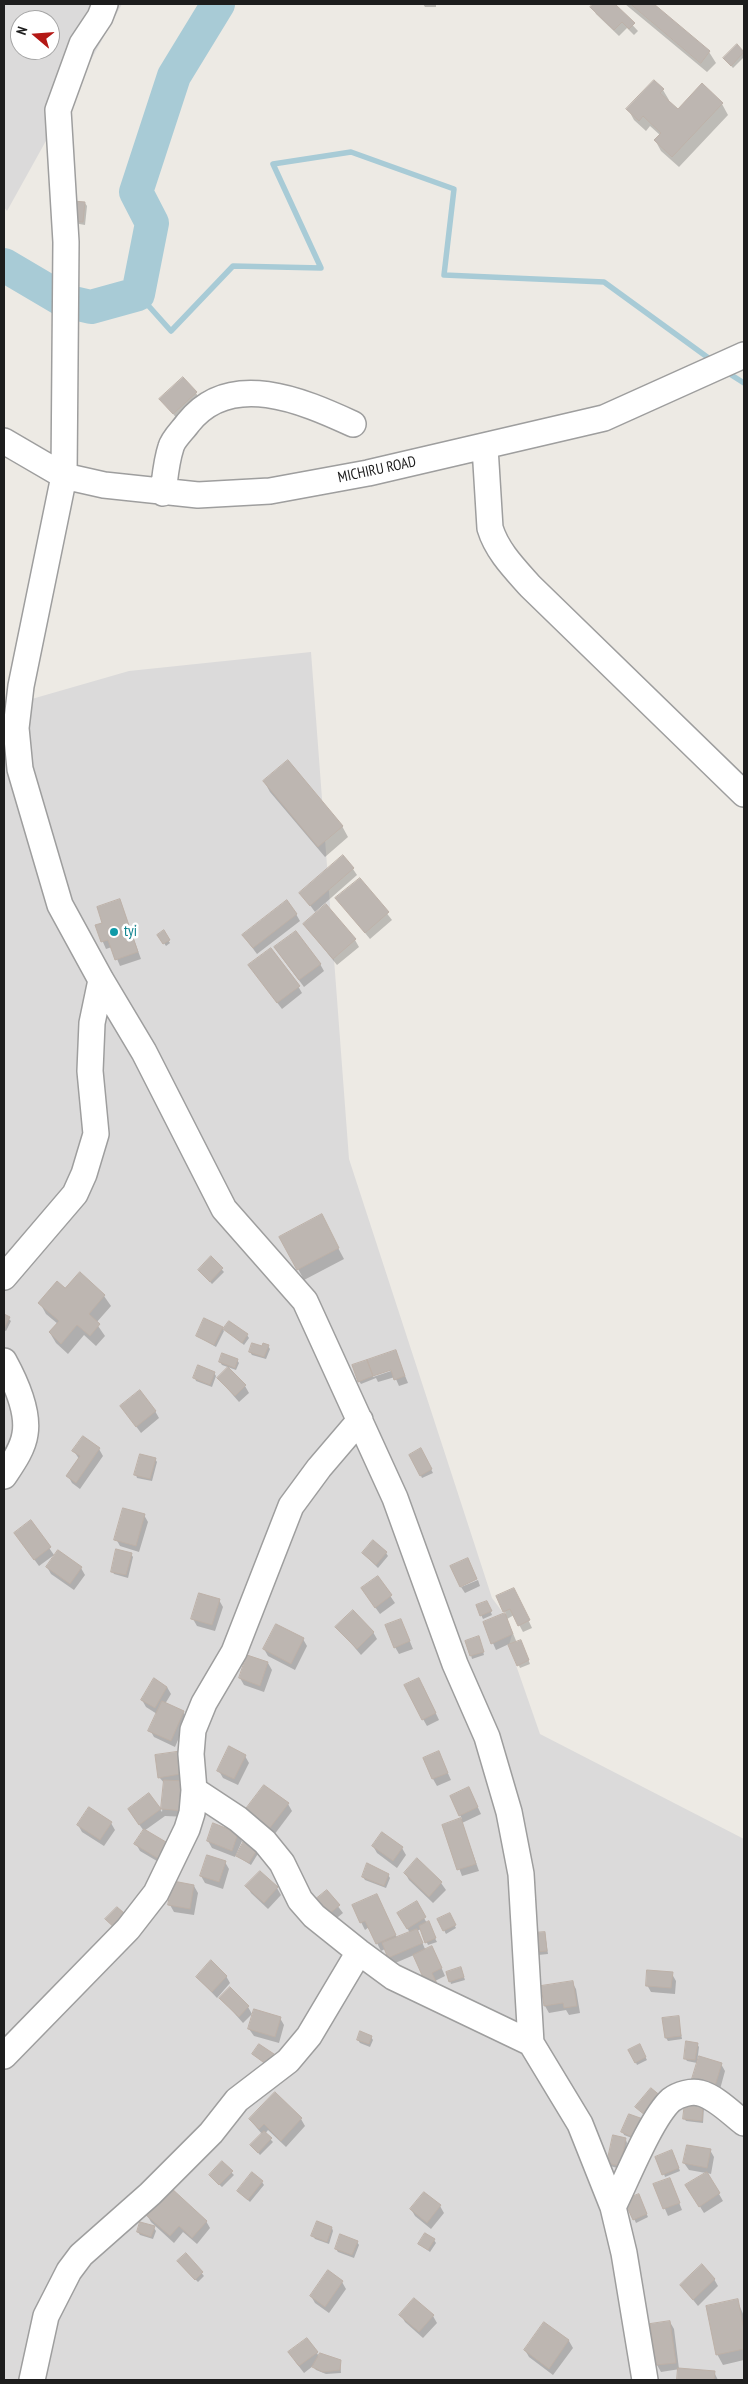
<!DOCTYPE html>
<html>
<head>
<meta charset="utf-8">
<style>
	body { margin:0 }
	#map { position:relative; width:748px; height:2384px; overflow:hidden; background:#edeae4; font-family:"PT Sans Narrow",sans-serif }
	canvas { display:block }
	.frame { position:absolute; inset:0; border:5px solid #1d1d1d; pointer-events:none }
	.north { position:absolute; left:10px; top:10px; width:50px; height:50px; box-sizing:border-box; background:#fff; border:1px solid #a5a5a5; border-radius:50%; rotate:288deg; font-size:14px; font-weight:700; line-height:20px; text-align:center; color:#1d1d1d }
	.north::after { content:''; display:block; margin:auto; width:18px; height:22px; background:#b41815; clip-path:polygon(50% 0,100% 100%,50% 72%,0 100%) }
</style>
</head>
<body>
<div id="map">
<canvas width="748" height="2384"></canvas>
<div class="frame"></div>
<div class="north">N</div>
</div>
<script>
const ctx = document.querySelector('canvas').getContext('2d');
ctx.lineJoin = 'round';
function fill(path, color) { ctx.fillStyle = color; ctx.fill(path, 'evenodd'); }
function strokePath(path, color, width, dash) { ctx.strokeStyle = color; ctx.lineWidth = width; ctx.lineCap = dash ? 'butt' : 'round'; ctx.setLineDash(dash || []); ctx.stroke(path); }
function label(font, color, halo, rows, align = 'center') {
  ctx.font = font + ' "PT Sans Narrow",sans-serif'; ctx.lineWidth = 5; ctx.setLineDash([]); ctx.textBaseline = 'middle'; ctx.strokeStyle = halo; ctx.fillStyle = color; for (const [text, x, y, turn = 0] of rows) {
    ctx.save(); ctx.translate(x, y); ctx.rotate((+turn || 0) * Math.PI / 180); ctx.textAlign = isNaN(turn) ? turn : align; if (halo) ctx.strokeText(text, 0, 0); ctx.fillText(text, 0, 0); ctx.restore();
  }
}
const residential = new Path2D(`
	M4 4H122L7 211 4 207ZM20 20H50V50H20Z
	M311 652 349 1159 492 1598 504 1614 512 1635 509 1645 540 1734 744 1839V2380H4V707L129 671Z`);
const shadow = new Path2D(`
	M423 4H436V7H425Z
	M595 4H613L638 31 634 35 627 28 619 36 596 14 592 7Z
	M625 4H652L709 52 716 63 707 72Z
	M743 53 744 57 733 68 724 58Z
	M663 90 669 100 668 102 678 111 722 104 728 115 679 167 661 151 655 140 660 135 650 126 646 131 634 120 628 109Z
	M85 203 87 206 85 225 74 223Z
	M196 393 200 400 178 420 161 399Z
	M264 781 342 826 348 837 325 857 270 792Z
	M353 869 357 875 315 912 301 893Z
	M360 879 392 920 370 939 337 899Z
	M120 901 141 959 120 966 112 947 106 949 96 926 104 923Z
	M296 914 300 921 257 954 248 942Z
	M305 925 355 940 359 947 337 965Z
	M163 932 170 943 166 946 159 935Z
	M275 948 320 964 324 971 304 987Z
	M254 972 298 986 302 993 282 1009Z
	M327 1227 344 1259 304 1280 281 1237Z
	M211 1258 224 1272 212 1284 199 1270Z
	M65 1290 104 1296 111 1306 96 1323 105 1336 96 1346 84 1335 68 1354 56 1343 50 1333 58 1324 46 1314 40 1303Z
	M4 1315 11 1321 6 1331 4 1330Z
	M222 1328 224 1331 216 1347 197 1336Z
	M225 1329 247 1335 249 1338 244 1345Z
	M268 1346 270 1349 266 1359 252 1355 250 1352Z
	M395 1351 408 1383 399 1386 395 1377 378 1382 376 1378 361 1384 359 1381ZM396 1366 397 1369 373 1377V1375Z
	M237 1360 239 1363 236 1370 222 1365 220 1362Z
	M214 1373 216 1376 212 1387 196 1381 195 1378Z
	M218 1378 245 1386 249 1393 239 1402Z
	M121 1406 155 1411 159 1418 141 1433Z
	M99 1449 103 1456 80 1489 72 1483 68 1476 79 1459 74 1451Z
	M421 1450 433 1473 422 1478 411 1455Z
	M155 1459 157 1462 152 1481 137 1478 136 1475Z
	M144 1515 148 1522 139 1552 120 1546 116 1539Z
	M31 1522 54 1555 39 1566 20 1540Z
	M363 1553H386L388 1556 378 1568Z
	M131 1554 133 1557 128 1578 114 1574 112 1571Z
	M47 1567 81 1568 85 1575 74 1590 51 1574Z
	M378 1578 395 1603 380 1614 367 1596Z
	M478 1580 480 1586 465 1593 461 1587Z
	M517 1596 532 1628 523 1632 514 1615 507 1619 517 1643 522 1644 530 1664 520 1668 509 1644 496 1650 484 1623 506 1614 497 1597Z
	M219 1600 223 1607 215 1631 197 1626 193 1619Z
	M488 1605 492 1615 483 1619 477 1606Z
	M337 1627 373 1632 377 1639 361 1655Z
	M404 1627 413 1649 399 1654 395 1647Z
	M303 1639 307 1646 295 1670 268 1656 264 1649Z
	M467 1641H480L484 1655 472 1659Z
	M268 1663 272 1670 264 1692 244 1685 240 1678Z
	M423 1686 439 1720 427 1726 423 1719Z
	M167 1687 171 1694 165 1704 183 1712 187 1719 175 1747 154 1737 150 1730 157 1714 146 1707 142 1700Z
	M182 1752 188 1817 165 1816 144 1831 167 1867 140 1851 136 1844 144 1831 133 1816 149 1794 162 1812 165 1784 159 1777Z
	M245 1756 249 1763 238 1785 223 1778 219 1771Z
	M442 1760 451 1780 437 1786 433 1779Z
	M472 1795 481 1814 462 1823 479 1871 462 1876 443 1825 462 1819 460 1815Z
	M288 1804 292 1811 271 1839 247 1821Z
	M111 1823 115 1830 104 1846 82 1832 78 1825Z
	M237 1834 242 1841 235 1857 212 1848 208 1841Z
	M373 1846 402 1848 406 1855 397 1868 377 1853Z
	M262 1847 251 1865 237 1856Z
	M417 1860 441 1883 446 1890 433 1903 409 1880 405 1873Z
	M225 1862 229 1869 223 1889 205 1883 201 1876Z
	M388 1875 390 1878 386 1888 365 1880 363 1877Z
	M194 1886 198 1893 194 1915 174 1912 170 1905Z
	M247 1886 277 1888 281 1895 268 1909 251 1893Z
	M327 1892 343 1913 328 1925Z
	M380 1902 397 1938 410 1933 399 1914 416 1903 437 1942 428 1945 421 1929 417 1931 426 1951 436 1955 445 1976 435 1981 414 1955 393 1964 385 1949 381 1951 369 1927 365 1930 353 1906Z
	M449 1915 456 1928 446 1934 439 1920Z
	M545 1933 548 1954 538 1955 536 1952Z
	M461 1968 465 1980 451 1984 450 1981Z
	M672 1974 676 1981 675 1994 651 1992 647 1985Z
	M226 1976 230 1983 217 1998 197 1977Z
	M572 1982 576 1989 580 2013 569 2015 566 2010 549 2013 545 2006 542 1987Z
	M221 1998 248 2007 252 2014 243 2023Z
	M678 2017 682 2039 668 2041 666 2038Z
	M280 2018 284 2025 279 2043 254 2036 249 2029Z
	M371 2037 373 2040 370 2047 360 2043 358 2040Z
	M697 2044 699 2047 697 2063 687 2061 685 2058Z
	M639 2045 647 2060 637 2065 630 2050Z
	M721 2064 725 2071 719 2093 697 2086 693 2079Z
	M275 2094 301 2119 305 2126 286 2147 268 2130 265 2134 273 2142 260 2155 251 2145 262 2134 250 2120Z
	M703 2105 704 2108 703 2123 686 2121 684 2118Z
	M642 2120 637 2140 624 2135 623 2132Z
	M626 2140 627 2143 621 2169 610 2166 608 2163Z
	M710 2150 714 2157 711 2174 707 2173 723 2201 704 2213 687 2186 706 2173 689 2170 684 2163Z
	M674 2155 680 2171 665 2177 664 2174Z
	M222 2163 234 2175 222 2187 212 2178Z
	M670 2180 682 2210 668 2216 655 2185Z
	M262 2182 264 2185 250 2202 238 2191Z
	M640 2199 648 2217 636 2223 626 2201Z
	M440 2206 444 2213 431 2229 415 2216 411 2209Z
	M147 2215 206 2221 210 2228 197 2244 183 2232 174 2243 151 2222Z
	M154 2228 156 2231 153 2239 140 2235 138 2232Z
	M332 2228 333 2231 329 2244 315 2239 313 2236Z
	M434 2240 436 2243 430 2252 420 2244Z
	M357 2242 359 2245 354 2258 338 2252 336 2249Z
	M186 2255 204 2276 198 2282 180 2264Z
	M328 2272 342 2282 346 2289 329 2313 315 2303 311 2296Z
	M714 2279 718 2286 698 2306 681 2285Z
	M737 2300 744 2316V2360L723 2365 717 2354Z
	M401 2315 433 2316 437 2323 423 2338 405 2322Z
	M670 2322 674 2329 679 2369 714 2372 718 2380H679L680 2369 661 2372 657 2365Z
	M544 2324 569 2341 573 2348 553 2375 529 2357 525 2350Z
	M317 2353 319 2357 340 2361 341 2373 326 2374 316 2370 313 2366 304 2373 294 2360Z`);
const stream = new Path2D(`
	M138 294 171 331 233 266 321 268 273 164 351 152 454 189 444 275 604 282 714 362
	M725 371 744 383`);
const river = new Path2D(`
	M4 265 65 301 91 307 138 294 152 223 136 192 174 76 218 4`);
const building = new Path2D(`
	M593 4H615L635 23 629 29 622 22 614 30 590 7Z
	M631 4H654L710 51 701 63Z
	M737 44 744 52 731 66 723 58Z
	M654 80 664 89 660 93 678 109 702 83 723 103 672 157 654 140 661 133 643 116 639 121 626 109Z
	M73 201 85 202 83 222 71 221Z
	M183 377 197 392 173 414 159 399Z
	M288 760 343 826 318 847 263 781Z
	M343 855 354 868 310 906 299 893Z
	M360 878 389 912 365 933 335 898Z
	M120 899 138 952 115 960 108 940 101 942 95 925 102 923 97 907Z
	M287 900 297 914 253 948 242 935Z
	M326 904 356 939 333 959 303 924Z
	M164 930 170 940 163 944 157 935Z
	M296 931 321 964 299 980 274 947Z
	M271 948 300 986 277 1003 248 965Z
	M322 1214 339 1248 297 1270 279 1237Z
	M211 1256 223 1268 210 1282 198 1270Z
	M80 1272 105 1295 89 1314 100 1324 90 1336 77 1325 61 1344 49 1332 59 1321 38 1303 57 1281 65 1288Z
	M4 1314 10 1317 4 1329Z
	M204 1318 223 1327 214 1345 196 1336Z
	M229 1321 248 1334 242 1343 223 1329Z
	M252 1343 262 1346 263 1343 269 1345 264 1357 249 1352Z
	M396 1350 405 1376 394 1380 391 1370 373 1376 367 1360Z
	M222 1353 238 1359 235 1368 219 1362Z
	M367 1360 373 1376 358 1382 352 1365Z
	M198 1365 215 1372 210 1385 193 1378Z
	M228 1367 246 1385 235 1396 217 1378Z
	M140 1390 156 1411 136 1427 120 1406Z
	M83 1436 100 1448 76 1483 66 1476 80 1456 72 1451Z
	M421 1448 432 1469 420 1476 409 1455Z
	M140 1454 156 1458 150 1479 134 1475Z
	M123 1508 145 1514 136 1546 114 1540Z
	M31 1520 51 1547 34 1560 14 1533Z
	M373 1540 387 1552 376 1565 362 1553Z
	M116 1549 132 1553 126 1575 111 1572Z
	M58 1550 82 1567 70 1584 46 1567Z
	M468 1558 477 1579 460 1587 450 1566Z
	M378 1576 392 1595 375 1608 361 1588Z
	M514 1588 530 1620 518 1626 510 1609 503 1612 496 1596Z
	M199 1593 220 1599 212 1625 191 1619Z
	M487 1601 492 1611 480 1616 476 1605Z
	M353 1610 374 1632 357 1649 335 1627Z
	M505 1613 513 1634 491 1644 483 1622Z
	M401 1619 410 1641 394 1648 385 1625Z
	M276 1624 304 1638 291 1664 263 1649Z
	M479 1636 484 1652 470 1656 465 1641Z
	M521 1640 529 1660 517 1666 508 1645Z
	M247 1655 268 1662 260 1686 239 1678Z
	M154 1678 167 1687 155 1708 141 1700Z
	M419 1678 436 1713 422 1720 404 1685Z
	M162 1701 184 1711 171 1741 148 1731Z
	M229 1746 246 1755 234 1779 217 1771Z
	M183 1751 186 1773 158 1778 155 1755Z
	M439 1751 448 1773 432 1779 423 1758Z
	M164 1780 187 1781 185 1811 161 1809Z
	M264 1785 289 1803 266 1833 242 1814Z
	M469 1787 478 1807 459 1816 450 1796Z
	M149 1793 161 1809 139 1825 128 1809Z
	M89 1807 112 1822 100 1840 77 1825Z
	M461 1818 476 1864 457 1870 442 1825Z
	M213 1823 238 1833 232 1851 207 1841Z
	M144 1829 171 1845 162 1861 134 1844Z
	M382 1832 403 1847 393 1861 372 1846Z
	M247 1835 261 1843 249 1863 236 1856Z
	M207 1855 226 1861 219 1882 200 1876Z
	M417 1858 442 1882 429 1897 404 1873Z
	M367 1863 389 1874 384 1886 362 1877Z
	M260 1871 278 1887 264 1903 245 1886Z
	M173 1881 194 1885 190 1909 168 1905Z
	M327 1890 340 1905 323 1919 311 1903Z
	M377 1894 396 1935 376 1944 365 1921 360 1923 352 1905Z
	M417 1901 426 1917 407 1929 397 1913Z
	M117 1907 130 1918 118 1931 105 1919Z
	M450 1913 456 1925 443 1931 437 1919Z
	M429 1921 436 1938 425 1943 419 1926Z
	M417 1929 423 1943 388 1958 382 1943Z
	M545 1932 547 1951 535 1952 533 1933Z
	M432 1946 442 1968 432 1973 440 1990 431 1995 413 1955Z
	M211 1960 227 1976 212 1992 196 1977Z
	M461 1967 464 1977 449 1982 446 1972Z
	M647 1970 673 1972 671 1988 646 1986Z
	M573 1981 577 2006 564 2008 563 2003 544 2006 541 1986Z
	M230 1987 249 2006 239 2017 219 1998Z
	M254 2009 281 2017 275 2037 248 2029Z
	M679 2016 681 2036 665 2038 662 2018Z
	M360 2031 372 2036 369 2044 357 2040Z
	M686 2041 698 2043 695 2060 684 2059Z
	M259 2044 277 2056 270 2067 252 2054Z
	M640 2044 646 2057 635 2063 628 2050Z
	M699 2056 722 2063 715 2086 692 2079Z
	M651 2088 662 2097 646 2116 635 2107Z
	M275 2092 302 2118 281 2141 264 2124 259 2129 249 2119Z
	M685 2102 703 2104 702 2121 683 2119Z
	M629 2114 643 2119 635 2138 621 2132Z
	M264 2131 272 2138 258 2153 250 2145Z
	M613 2135 626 2138 620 2166 607 2163Z
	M687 2145 711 2149 707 2168 683 2163Z
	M672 2150 679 2168 662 2175 655 2157Z
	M222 2161 233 2171 219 2185 209 2175Z
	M252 2172 263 2181 248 2200 237 2191Z
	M707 2172 720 2193 699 2207 685 2185Z
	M670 2178 680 2203 663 2209 653 2184Z
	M170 2187 207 2221 192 2238 179 2226 170 2236 146 2215Z
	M424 2192 441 2205 427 2223 410 2209Z
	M639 2194 647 2214 633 2220 624 2200Z
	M317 2221 332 2227 327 2242 311 2236Z
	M140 2222 155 2226 151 2237 137 2232Z
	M425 2233 435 2239 428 2250 418 2244Z
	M340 2234 358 2241 352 2255 335 2249Z
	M186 2253 203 2272 195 2280 177 2261Z
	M702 2264 715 2279 693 2300 680 2285Z
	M328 2270 343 2281 325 2307 310 2296Z
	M414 2298 434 2315 419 2332 399 2315Z
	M738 2299 744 2330V2349L716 2355 706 2306Z
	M670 2321 676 2363 656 2365 650 2324Z
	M544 2322 569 2340 549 2369 524 2350Z
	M307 2338 318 2352 299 2366 288 2352Z
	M320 2353 341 2360 340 2370 323 2372 312 2367Z
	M678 2368 715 2371 714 2380H677Z`);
const minor = new Path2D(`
	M105 4 100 17 82 44 58 110 66 242 64 476 21 686 16 728 20 769 60 905 101 980 144 1052 224 1209 305 1301 395 1498 455 1664 487 1737 509 1812 521 1874 531 2043 580 2124 613 2207 624 2253 645 2380
	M4 441 64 476 104 485 198 495 270 491 368 473 604 418 744 355
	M485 447 490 528C497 551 514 568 530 586L744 794
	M163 493C165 478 166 462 171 447 173 439 183 430 188 423 230 369 303 401 353 424
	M4 1277 75 1194 84 1174 96 1134 90 1071 92 1023 101 980
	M4 1361C15 1381 29 1411 25 1434 23 1449 12 1464 4 1476
	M194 1790 238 1819 265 1842 282 1863 300 1900 314 1916 359 1952 393 1977 531 2043
	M4 2056 128 1929 156 1893 187 1829 192 1813 194 1790 191 1754 193 1730 204 1703 234 1652 291 1506 319 1468 360 1420
	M613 2207C626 2181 651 2118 671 2100 679 2094 691 2091 700 2093 716 2097 732 2114 744 2123
	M32 2380 46 2316 69 2271 81 2255 150 2194 211 2133 237 2100 288 2061 309 2036 359 1952`);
const markers = [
	[114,932,5,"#0f9aa8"]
];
const streetNames = [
	["MICHIRU ROAD",377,470,-12]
];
const cultureNames = [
	["tyi",124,932]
];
fill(residential, '#dbdada');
fill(shadow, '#0003');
strokePath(stream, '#a8cbd6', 5.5);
strokePath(river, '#a8cbd6', 34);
fill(building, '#bdb6b1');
strokePath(building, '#bdb1a8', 1);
strokePath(minor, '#9e9e9e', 28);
strokePath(minor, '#fff', 25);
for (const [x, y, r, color] of markers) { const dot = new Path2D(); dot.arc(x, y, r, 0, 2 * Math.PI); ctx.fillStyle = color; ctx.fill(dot); strokePath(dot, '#fff', 2); }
label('15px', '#1d1d1d', '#fff', streetNames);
label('15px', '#0d838f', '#fff', cultureNames, 'left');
</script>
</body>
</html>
